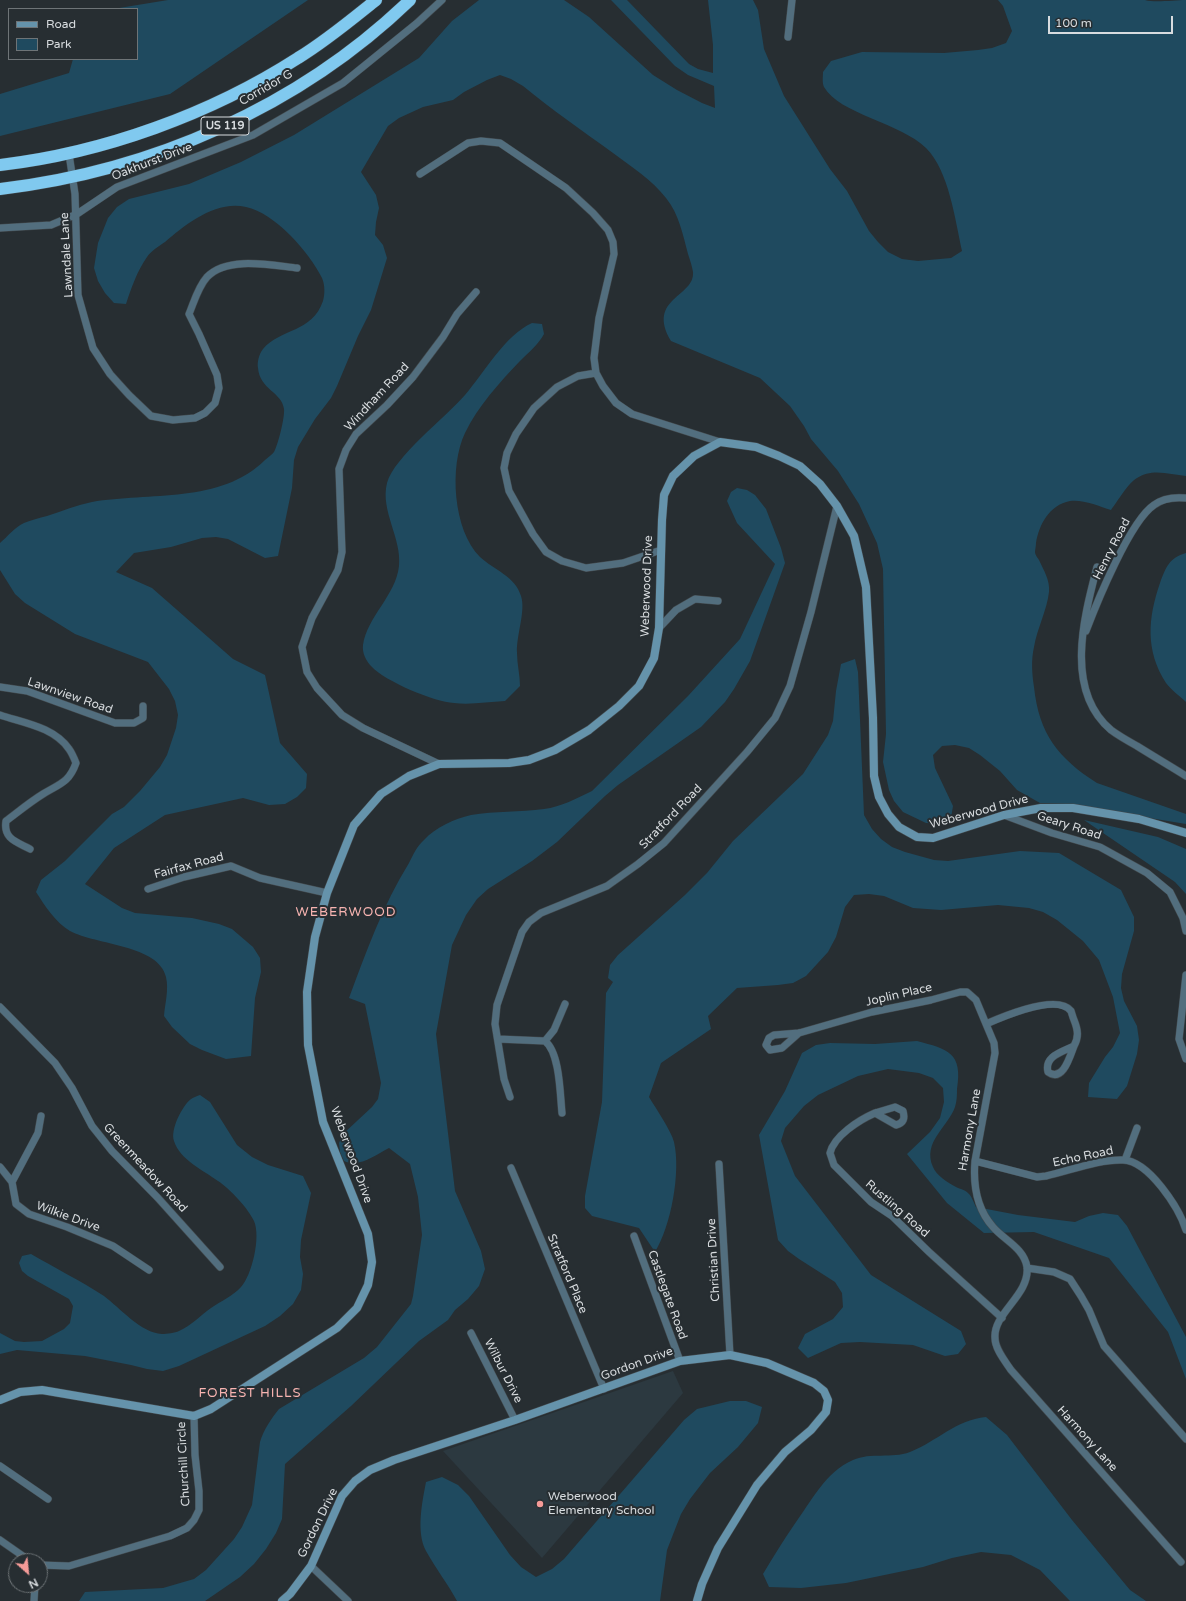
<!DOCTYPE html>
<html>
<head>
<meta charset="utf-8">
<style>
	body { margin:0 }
	#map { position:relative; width:1186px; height:1601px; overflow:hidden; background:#272e32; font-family:"Varela Round",sans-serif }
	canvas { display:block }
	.legend { position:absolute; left:8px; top:8px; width:130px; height:52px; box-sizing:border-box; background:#272e32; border:1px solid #6e7477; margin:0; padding:5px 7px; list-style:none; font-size:12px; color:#d8dcdf }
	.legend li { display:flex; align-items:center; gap:8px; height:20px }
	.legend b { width:20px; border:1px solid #6e7477 }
	.north { position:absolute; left:8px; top:1553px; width:40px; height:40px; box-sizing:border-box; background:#272e32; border:1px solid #6e7477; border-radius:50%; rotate:153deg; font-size:11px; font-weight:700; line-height:16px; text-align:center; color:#d8dcdf }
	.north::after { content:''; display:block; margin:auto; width:14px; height:18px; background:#f59b98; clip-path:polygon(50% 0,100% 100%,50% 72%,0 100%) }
	.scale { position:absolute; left:1048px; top:16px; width:125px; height:18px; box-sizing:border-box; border:2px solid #d8dcdf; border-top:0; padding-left:5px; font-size:12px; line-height:14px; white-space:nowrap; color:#d8dcdf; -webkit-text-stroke:3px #272e32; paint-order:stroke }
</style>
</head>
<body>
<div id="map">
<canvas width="1186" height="1601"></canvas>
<ul class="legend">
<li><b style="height:5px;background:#6593ab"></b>Road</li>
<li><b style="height:11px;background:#1f4a5f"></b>Park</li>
</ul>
<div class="north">N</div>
<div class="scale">100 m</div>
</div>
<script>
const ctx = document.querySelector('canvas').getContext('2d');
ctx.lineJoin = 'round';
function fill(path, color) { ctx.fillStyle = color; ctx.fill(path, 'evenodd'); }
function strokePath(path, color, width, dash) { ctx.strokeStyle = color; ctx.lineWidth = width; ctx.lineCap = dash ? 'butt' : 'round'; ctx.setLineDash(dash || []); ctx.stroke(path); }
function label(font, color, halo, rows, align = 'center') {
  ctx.font = font + ' "Varela Round",sans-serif'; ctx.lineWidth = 4; ctx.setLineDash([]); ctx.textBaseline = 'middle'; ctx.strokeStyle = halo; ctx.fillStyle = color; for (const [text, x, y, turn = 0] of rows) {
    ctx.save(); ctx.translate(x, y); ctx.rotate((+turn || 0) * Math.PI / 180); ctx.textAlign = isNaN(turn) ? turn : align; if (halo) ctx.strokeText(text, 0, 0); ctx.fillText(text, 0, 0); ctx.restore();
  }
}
const built = new Path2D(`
	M673 1371 683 1393 542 1558 443 1451Z`);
const green = new Path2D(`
	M168 0H308L170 94 0 136V94L69 73 73 59H137V9H113Z
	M479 0H564L589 17 653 75 677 90 702 103 715 108 714 86 688 75 675 66 611 0H627L689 64 698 69 713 73V45L708 0H753L758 10 764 49 784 96 830 169 847 191 869 231 878 242 888 252 902 259 918 261 951 258 962 251C955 219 949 171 926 148 901 123 839 114 824 87 822 83 823 76 823 72L831 61 862 52 944 53 978 50 992 48 1006 43 1012 31 1003 6 998 0H1145C1155 3 1174 0 1186 0V476C1170 474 1151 468 1137 478 1129 482 1117 502 1111 510 1099 506 1082 499 1070 501 1049 505 1039 525 1036 543 1036 546 1035 550 1035 552 1035 555 1038 558 1039 560 1044 571 1050 580 1049 592 1047 610 1037 629 1034 647 1031 660 1032 674 1034 687 1039 734 1058 758 1097 783L1186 814V824L1065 804 1040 803 1017 790 1000 771 980 755 969 748 955 745 942 746 933 755 935 768 953 806 951 818 940 824 926 823 903 812 894 801 889 790 883 762 886 734 883 569 877 543 859 504 838 471 811 439 804 426 790 406 760 378 671 341C646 298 695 297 693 272 692 266 690 260 688 254 683 235 679 214 666 198 652 180 632 167 613 153 583 131 552 110 523 86L511 79 500 75 487 80 464 92 453 100 423 107 399 118 388 126 361 172 376 195 379 208 376 222 375 235 383 245 387 258 371 310 358 336 337 386 331 398 315 419 298 447 294 460 292 488 278 556 265 558 228 539 216 537 202 538 171 547 134 553 116 572 152 588 233 659 265 675 280 743 307 774 306 788 297 797 285 804 269 805 243 798 165 815 114 848 85 884 122 908 135 913 192 918 219 924 232 929 253 947 260 958 261 972 255 998 251 1056 226 1059 202 1050 190 1044 172 1027 164 1016C165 1003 169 990 166 977 159 945 96 945 70 931 56 923 45 906 36 892L41 880 65 861 112 814 124 807 140 791 160 767 167 755 176 728 178 715 175 701 169 689 148 662 75 634 25 603 15 594 0 570V543C7 537 15 527 24 523 31 520 39 518 47 516 62 511 77 505 92 502 149 492 221 504 265 460 268 457 272 455 274 452 278 445 285 417 284 409 282 392 260 390 258 368 257 362 259 354 263 349 281 328 312 333 323 301 325 294 325 285 322 278 309 252 275 213 246 207 216 200 186 224 165 242 159 246 151 251 147 257 137 271 131 289 126 304L114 303 105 293 98 281 94 268 98 243 108 218 117 207 129 199 189 184 241 162 294 135 419 58 452 21Z
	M532 323 542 324 544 334C538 345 529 352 520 361 500 382 478 406 465 433 449 466 453 530 480 557 494 570 515 576 521 596 526 611 516 636 517 653 517 664 520 675 520 686L505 701C488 702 470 705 454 703 434 702 385 681 372 667 366 661 362 653 363 645 367 617 396 595 399 566 402 538 380 511 387 483 394 457 446 417 465 395 484 373 505 335 532 323Z
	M737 488 747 490 755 495 766 509 781 548 785 563 750 661 734 689 725 702 701 727 618 785 605 796 557 842 532 861 488 889 477 899 466 915 452 945 436 1034 455 1191 481 1251 485 1269 479 1286 468 1299 455 1310 448 1320 419 1341 351 1406 285 1464 282 1519 276 1533 266 1549 254 1564 240 1577 205 1601H79L85 1592 163 1588 194 1579 206 1570 234 1539 242 1527 252 1505 260 1442C264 1429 271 1419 279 1409L364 1358 377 1347 411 1304 413 1296 422 1235 418 1197 410 1164 389 1148C375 1155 360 1168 344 1161L340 1152 339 1143 343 1134 372 1107 378 1099 381 1083 365 1004 349 998C366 952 383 905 409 863 413 855 417 846 424 840 436 827 454 819 471 815 495 811 520 812 544 809 561 807 577 798 592 791L688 696 740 639 775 564 737 523 727 501 731 492Z
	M1186 553V702C1180 696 1171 690 1166 683 1145 650 1148 618 1160 583 1166 567 1169 558 1186 553Z
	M855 659 858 672 864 815 872 829 881 839 892 847 905 852 934 860 948 861 1020 851 1059 853 1121 890 1134 917V931L1122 974 1121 988 1124 1001 1137 1026 1139 1040 1137 1054 1127 1086 1117 1099 1088 1097 1089 1083 1105 1057 1113 1047 1120 1033 1113 997 1099 960 1083 941 1057 920 1043 912 1029 908 998 905 941 910 913 908 884 896 869 894 854 895 845 907 836 937 828 952 806 976 793 983 778 985 737 988 708 1016 711 1029 661 1063 649 1097C655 1107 672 1132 674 1142 681 1172 671 1226 655 1252L639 1228 592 1216 585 1208V1196L602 1102 606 993 613 982 608 978 610 965 618 955 685 895 707 873 733 841 803 774 828 735 833 721 836 691 841 664Z
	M1084 820 1158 837 1186 849V894L1175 882Z
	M917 1041C948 1049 963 1053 957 1089 957 1094 957 1101 955 1107 948 1127 922 1142 933 1167 936 1175 948 1183 956 1187 960 1189 966 1190 969 1194 972 1197 974 1203 976 1207L1018 1215 1075 1222 1089 1216 1103 1213 1118 1215 1127 1226 1186 1337V1379L1168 1332 1109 1258 1034 1232 984 1233 947 1203 907 1154 930 1132 940 1118 944 1102 943 1088 933 1078 919 1073 888 1069 858 1076 818 1095 804 1106 785 1128 781 1141 795 1176 871 1275 961 1331 966 1344 958 1354 945 1356 913 1345 860 1342 841 1343 808 1358 798 1348 805 1334 833 1319 843 1307 842 1293 835 1282 799 1259 788 1251 778 1240 759 1135 785 1091 802 1053 816 1045 830 1043 875 1044Z
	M200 1095 210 1102 237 1145 252 1157 268 1165 303 1176 311 1193 301 1240 300 1257 303 1274 301 1290 293 1304 280 1316 265 1326 179 1366 163 1371 147 1369 131 1365 85 1356 17 1350 0 1354V1333L15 1341 24 1342 42 1341 64 1329 70 1323 73 1306 69 1299 28 1276 22 1271 19 1263 22 1256 31 1254C55 1268 81 1281 104 1296 120 1308 141 1333 162 1334 167 1334 175 1333 179 1331 191 1326 201 1315 211 1308 221 1301 233 1296 241 1287 252 1275 261 1237 254 1221 248 1208 230 1189 218 1181 203 1170 180 1160 174 1141 170 1130 182 1106 191 1099 194 1097 197 1096 200 1095Z
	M730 1401H746L762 1407 758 1423 738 1447 710 1473 690 1499 681 1514 667 1550 660 1601H457C448 1584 436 1569 426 1551 416 1532 422 1503 426 1482L442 1477 458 1485 469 1496 510 1555 521 1567 536 1577 552 1569 564 1559 684 1420 697 1409Z
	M986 1417 1007 1435 1072 1520 1130 1590 1146 1601H1070L1040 1570 1011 1555 981 1552 952 1558 923 1567 846 1583 801 1588 769 1587 763 1574C773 1557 783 1541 794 1525 811 1502 825 1472 853 1460 871 1452 891 1459 910 1452 938 1441 955 1420 986 1417Z`);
const street = new Path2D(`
	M788 37 792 0
	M69 154 75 194 78 295 93 348 110 374 129 395 151 416 173 420 195 418 205 413 215 403 219 388 217 375 199 334 189 314C194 302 198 287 207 277 227 256 270 265 297 268
	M420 174 468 143 481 141 500 143 566 188 593 213 608 230 613 242 614 254 599 318 594 358 596 373 603 386 616 403 632 414 720 442
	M0 228 51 225 77 214 117 187 253 135 343 83 417 23 442 0
	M596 373 578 376 557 387 534 408 516 434 507 453 504 468 509 491 533 534 546 552 562 561 586 568 623 563 661 550
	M1097 567C1084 617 1064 690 1111 730 1119 736 1128 741 1137 746 1153 756 1170 766 1186 776
	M659 628 676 610 695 599 718 601
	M1086 631C1097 602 1130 521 1154 505 1163 498 1175 497 1186 498
	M0 687 27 691 115 723H134L143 718V706
	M0 715C24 723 54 727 69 749 72 753 74 758 76 763 69 783 59 784 43 794 30 802 18 812 6 821 3 839 17 842 30 849
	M439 764 363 728 342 715 317 688 307 672 302 647 312 618 338 570 342 552 339 469 346 450 356 434 387 405 413 377 443 337 457 314 476 292
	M1004 815 1052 833 1100 847 1147 873 1170 892 1183 918 1186 931
	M148 889 184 877 231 866 260 878 327 893
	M1186 975 1179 1039 1186 1059
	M0 1007 55 1063 72 1088 92 1126 112 1151 158 1198 220 1267
	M799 1033 782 1048 770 1050 766 1045 769 1038 774 1035 799 1033 872 1012 931 1000 960 992H967L976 1000 986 1024
	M498 1039 545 1041
	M545 1041C560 1053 560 1094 562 1113
	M545 1041 554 1030 565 1004
	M1074 1046C1079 1037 1078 1030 1074 1020 1073 1018 1072 1014 1071 1011 1057 993 1002 1017 986 1024L994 1043 995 1053 975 1161C973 1184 977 1209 993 1227 1004 1240 1024 1248 1027 1267 1030 1295 993 1313 995 1338 995 1349 1005 1361 1011 1370L1181 1562
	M1074 1046C1070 1056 1063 1083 1048 1072 1044 1056 1062 1052 1074 1046Z
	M510 1097 504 1079 495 1024 497 1005 522 932 529 922 541 913 607 886 638 864 664 843 747 752 775 718 790 686 811 612 837 506
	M895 1107 903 1111C905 1118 904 1123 896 1125L875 1113Z
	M875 1113C859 1120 834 1136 830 1153L834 1165 871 1202 892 1216 929 1252 1002 1318
	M1125 1160 1137 1128
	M975 1161 1037 1177 1046 1176C1069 1171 1099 1159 1123 1160 1149 1161 1179 1208 1186 1230
	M719 1164 730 1355
	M0 1167 12 1182 16 1204 29 1214 67 1227 113 1246 149 1270
	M511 1168 604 1389
	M12 1182 38 1133 41 1116
	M634 1236 680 1361
	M1027 1268 1054 1272 1070 1279 1081 1296 1089 1310 1104 1346 1186 1439
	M471 1333 515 1420
	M0 1466 48 1499
	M0 1540 30 1561
	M40 1565 69 1566 170 1536 187 1528 194 1520 199 1510V1491L195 1455 194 1416
	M311 1566 348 1601
	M34 1601 35 1585`);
const secondary = new Path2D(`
	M0 1400 20 1392 42 1390 194 1416 211 1409 337 1328 357 1308 368 1285 372 1262 368 1234 323 1122 308 1045 307 992 315 937 327 893 354 825 381 794 409 776 439 764 509 763 529 760 555 750 589 730 619 706 639 686 654 658 659 628 662 520 664 495 673 476 694 456 720 442 756 447 779 456 800 466 820 484 837 506 854 536 866 587 873 718 874 776 879 797 888 814 899 827 917 837 933 838 1004 815 1041 808H1073L1139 819 1186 833
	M282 1601 290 1594 311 1566 342 1496 355 1481 370 1470 394 1460 515 1420 680 1361 730 1355 767 1363 814 1383 824 1391 828 1400 826 1412 811 1430 785 1452 757 1485 718 1548 702 1584 697 1601`);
const highway = new Path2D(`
	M0 165C103 153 211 114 298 58 326 41 351 20 376 0
	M0 189C152 171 299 107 410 0`);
const markers = [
	[540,1504,4,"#f59b98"]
];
const shields = [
	[225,126,48]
];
const shieldNames = [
	["US 119",225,126]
];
const streetNames = [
	["Corridor G",266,88,-30],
	["Oakhurst Drive",152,162,-21],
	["Lawndale Lane",67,255,-93],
	["Windham Road",377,397,-47],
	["Henry Road",1112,549,-63],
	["Weberwood Drive",647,586,-88],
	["Lawnview Road",70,696,19],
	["Weberwood Drive",979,812,-15],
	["Stratford Road",671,817,-46],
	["Geary Road",1069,826,18],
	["Fairfax Road",189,866,-15],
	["Joplin Place",899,995,-13],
	["Harmony Lane",970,1130,-80],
	["Weberwood Drive",351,1155,70],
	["Echo Road",1083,1157,-12],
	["Greenmeadow Road",145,1168,47],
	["Rustling Road",897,1209,41],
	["Wilkie Drive",68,1217,20],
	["Christian Drive",714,1260,-93],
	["Stratford Place",567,1274,67],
	["Castlegate Road",667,1295,70],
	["Gordon Drive",637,1364,-20],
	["Wilbur Drive",503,1371,63],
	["Harmony Lane",1087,1439,48],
	["Churchill Circle",184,1464,-93],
	["Gordon Drive",318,1523,-64]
];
const poiNames = [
	["Weberwood",548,1497],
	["Elementary School",548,1511]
];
const neighbourhoodNames = [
	["WEBERWOOD",346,913],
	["FOREST HILLS",250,1394]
];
fill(built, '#2c3940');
fill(green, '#1f4a5f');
strokePath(street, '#434a4e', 8);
strokePath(secondary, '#434a4e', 9);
strokePath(highway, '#434a4e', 13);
strokePath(street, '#526e7e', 7);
strokePath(secondary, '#6593ab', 8);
strokePath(highway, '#80c9ef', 12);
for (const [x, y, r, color] of markers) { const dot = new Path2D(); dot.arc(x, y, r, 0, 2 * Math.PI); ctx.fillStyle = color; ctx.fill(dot); strokePath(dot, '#272e32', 1.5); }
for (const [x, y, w] of shields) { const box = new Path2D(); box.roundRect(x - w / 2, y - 9, w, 18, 3); ctx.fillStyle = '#272e32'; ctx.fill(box); strokePath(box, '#d8dcdf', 1); }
label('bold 11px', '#d8dcdf', null, shieldNames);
label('12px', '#d8dcdf', '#272e32', streetNames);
label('12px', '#d8dcdf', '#272e32', poiNames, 'left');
ctx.letterSpacing = '1px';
label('13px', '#f8b4b1', '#272e32', neighbourhoodNames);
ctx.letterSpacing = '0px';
</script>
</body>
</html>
